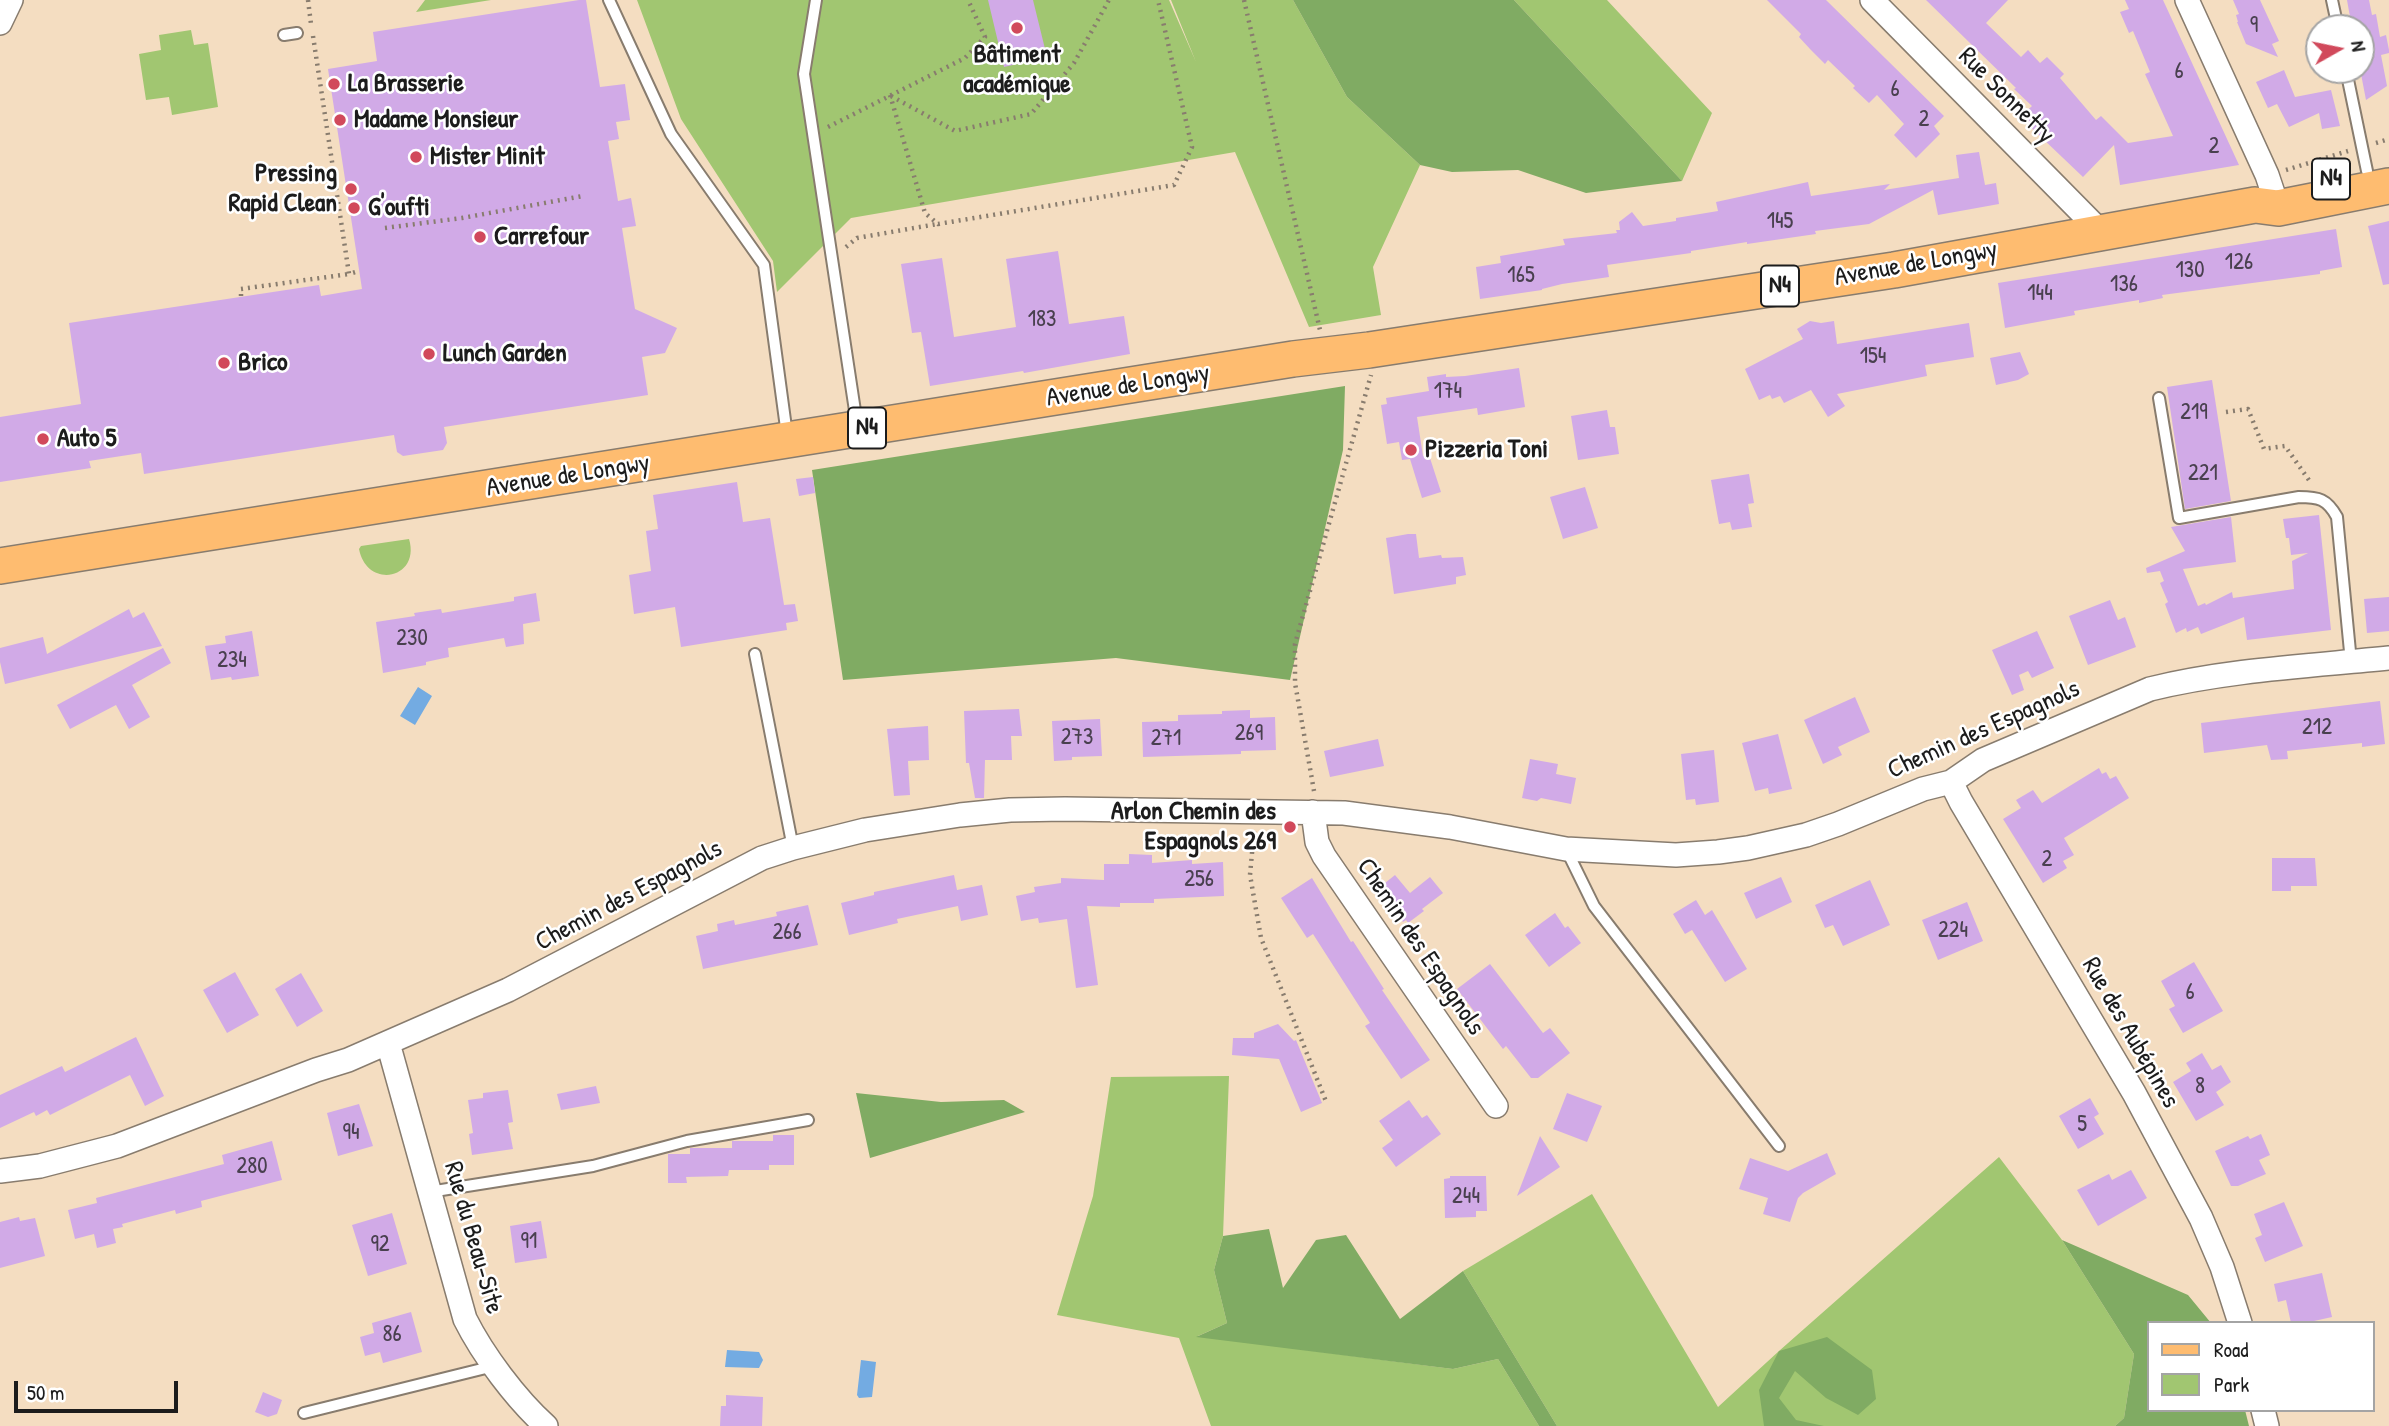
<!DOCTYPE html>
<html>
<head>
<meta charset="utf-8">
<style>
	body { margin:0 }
	#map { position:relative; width:2389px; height:1426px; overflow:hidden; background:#f4ddc1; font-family:"Patrick Hand",sans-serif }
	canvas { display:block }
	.legend { position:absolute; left:2147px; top:1321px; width:228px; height:91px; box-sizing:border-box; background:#fff; border:2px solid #a4a4a4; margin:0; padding:9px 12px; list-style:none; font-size:21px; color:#1c1c1c }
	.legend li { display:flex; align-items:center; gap:14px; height:35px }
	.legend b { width:35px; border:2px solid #a4a4a4 }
	.north { position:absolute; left:2305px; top:14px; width:70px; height:70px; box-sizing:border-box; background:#fff; border:2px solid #a4a4a4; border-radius:50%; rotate:81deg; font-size:19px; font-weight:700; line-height:28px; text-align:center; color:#1c1c1c }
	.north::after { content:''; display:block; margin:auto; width:24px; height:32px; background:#d1495b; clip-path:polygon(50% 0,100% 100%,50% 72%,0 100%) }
	.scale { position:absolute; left:14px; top:1381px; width:164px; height:32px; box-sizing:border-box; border:4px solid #1c1c1c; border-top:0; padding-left:9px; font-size:21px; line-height:24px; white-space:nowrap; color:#1c1c1c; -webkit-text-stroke:5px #fff; paint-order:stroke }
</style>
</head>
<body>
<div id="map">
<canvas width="2389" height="1426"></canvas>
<ul class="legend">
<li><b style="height:9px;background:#febc70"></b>Road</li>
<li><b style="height:19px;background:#a1c671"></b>Park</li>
</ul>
<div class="north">N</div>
<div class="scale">50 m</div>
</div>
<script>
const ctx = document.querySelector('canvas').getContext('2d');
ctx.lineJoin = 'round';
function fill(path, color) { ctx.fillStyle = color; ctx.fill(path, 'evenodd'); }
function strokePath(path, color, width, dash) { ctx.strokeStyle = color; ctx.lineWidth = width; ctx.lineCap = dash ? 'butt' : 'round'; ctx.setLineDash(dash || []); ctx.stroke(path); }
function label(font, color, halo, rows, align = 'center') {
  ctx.font = font + ' "Patrick Hand",sans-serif'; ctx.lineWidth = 5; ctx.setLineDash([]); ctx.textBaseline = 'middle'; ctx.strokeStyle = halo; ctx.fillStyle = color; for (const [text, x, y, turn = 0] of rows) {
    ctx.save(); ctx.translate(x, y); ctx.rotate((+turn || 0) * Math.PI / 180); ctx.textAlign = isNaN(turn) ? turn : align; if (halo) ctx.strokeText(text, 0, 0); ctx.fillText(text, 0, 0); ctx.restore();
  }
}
const green = new Path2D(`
	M425 0H491L416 12Z
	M637 0H1169L1196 62 1171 0H1293L1347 97 1420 165 1373 267 1381 315 1309 327 1235 152 851 218 777 292 773 261 681 119Z
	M1514 0H1607L1712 113 1682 181Z
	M191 30 194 45 208 43 218 107 172 115 169 97 146 100 139 54 161 50 159 35Z
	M409 539C421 579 367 590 359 549L361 546Z
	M1229 1076 1223 1236 1214 1270 1227 1323 1198 1336 1453 1369 1498 1359 1539 1426H1211L1179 1338 1057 1315 1093 1196 1111 1077Z
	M1999 1157 2062 1240 2134 1354 2124 1418 2115 1426H1557L1463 1271 1592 1194 1718 1407 1779 1351Z`);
const forest = new Path2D(`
	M1293 0H1514L1682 181 1586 193 1518 170 1452 172 1420 165 1347 97Z
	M1345 386 1343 450 1290 680 1116 658 843 680 812 470Z
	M856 1093 941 1102 1004 1100 1025 1112 870 1158Z
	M1269 1229 1283 1288 1316 1240 1346 1235 1400 1319 1463 1271 1557 1426H1539L1498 1359 1453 1369 1196 1337 1227 1323 1214 1270 1223 1236Z
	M2062 1240 2188 1295 2211 1323H2149V1410H2245L2249 1426H2115L2124 1418 2134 1354Z
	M1827 1337 1872 1370 1876 1399 1858 1415 1826 1398 1795 1371 1779 1398 1796 1420 1824 1426H1764L1759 1390 1779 1351Z`);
const water = new Path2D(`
	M418 687 432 696 415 725 400 716Z
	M727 1350 759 1352 763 1360 759 1368 725 1367Z
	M861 1360 876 1362 872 1397 859 1398 857 1395Z`);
const building = new Path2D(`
	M579 0H586L600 87 625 84 630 120 616 122 619 139 608 141 618 201 631 198 636 226 622 228 635 309 677 328 665 353 642 357 648 395 444 427 447 443 443 450 403 456 397 452 394 435 144 474 141 453 89 461 91 468 0 482V417L81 404 69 323 319 285 321 296 362 289 328 69 377 61 373 32Z
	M988 0H1033L1047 57 1004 67Z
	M1767 0H1826L1944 116 1934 126 1940 134 1916 158 1894 135 1904 124 1890 109 1877 95 1869 103 1853 88 1855 86 1828 60 1825 64 1810 49 1799 37 1801 34Z
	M1926 0H2008L1986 23 2021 57 2028 50 2040 63 2047 57 2064 74 2060 78 2096 120 2101 116 2128 143 2173 136 2145 74 2150 72 2133 31 2129 33 2120 12 2129 9 2125 0H2163L2239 165 2120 185 2114 145 2083 177 2020 117 2032 106 2014 89 2016 88Z
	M2233 0H2260L2279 41 2272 44 2278 57 2246 44 2237 22H2238L2236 15 2239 14Z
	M2347 0H2369L2372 15 2376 14 2380 37 2386 35 2389 50V53L2381 55 2387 86 2366 100 2361 74V28H2352Z
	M2284 70 2295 97 2331 90 2340 126 2322 129 2319 113 2289 127 2277 104 2268 108 2256 82Z
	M1979 152 1985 185 1996 183 1999 204 1938 215 1933 190 1869 224 1815 231 1816 234 1747 244V242L1691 251V253L1607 265 1609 277 1562 284 1542 289V290L1480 299 1476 267 1501 263 1500 256 1565 245 1563 239 1617 233 1616 230H1620L1619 222 1632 212 1643 226 1676 221V218L1718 211 1716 202 1808 182 1811 196 1890 184 1884 190 1959 178 1956 155Z
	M2389 221V284L2383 285 2368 226Z
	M2336 229 2342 267 2320 271V274L2162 295 2163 298 2139 303V300L2074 311 2075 315 2005 328 1998 283Z
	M1058 251 1069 324 1124 316 1130 354 1024 373 1023 371 930 386 921 332 912 333 901 264 942 258 954 337 1016 327 1006 259Z
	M1810 321 1821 323 1834 321 1837 344 1969 323 1974 357 1925 365 1927 376 1837 394 1845 406 1828 417 1811 390 1784 403 1780 396 1772 399 1770 395 1759 400 1745 369 1803 339 1797 329Z
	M2020 352 2029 374 2018 380 1996 385 1990 358Z
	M1519 368 1525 407 1478 415 1477 408 1417 417 1423 456 1429 455 1441 492 1422 498 1410 459 1402 460 1399 442 1387 444 1381 405 1387 404 1386 398 1429 391 1427 377 1446 374V377L1465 376Z
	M2212 380 2231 501 2185 509 2167 387Z
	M1607 410 1610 427H1615L1619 454 1578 460 1571 416Z
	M1749 474 1754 503 1748 504 1752 527 1732 530 1730 522 1719 524 1711 480Z
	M813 477 815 493 799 496 796 479Z
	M737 482 743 522 770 518 784 605 795 604 798 621 786 623 787 630 681 647 675 607 634 614 629 575 651 571 646 531 658 529 653 495Z
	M1585 487 1598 528 1563 539 1550 497Z
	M2319 515 2331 630 2247 640 2244 617 2201 634 2198 627 2187 632 2186 628 2176 633 2165 604 2168 602 2160 583 2164 581 2160 571 2147 573 2146 568 2185 551 2171 527 2231 517 2236 562 2183 569 2198 606 2205 603 2206 605 2232 592 2233 598 2294 589 2292 561 2308 553 2291 555 2289 538H2286L2283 519Z
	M1408 534H1416L1419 558 1441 555 1442 558 1463 557 1466 575 1456 577V584L1394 594 1386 538Z
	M536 593 540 621 523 624 524 644 506 647 504 638 448 648 449 657 426 662V665L383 673 376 622 415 616 414 613 441 609 442 613 514 601V597Z
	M2389 597V631L2367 633 2364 599Z
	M2110 600 2118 620 2125 617 2136 647 2088 665 2069 616Z
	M129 609 133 618 144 612 162 646 5 684 0 662V648L43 637 47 654Z
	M252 631 259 676 232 680 231 677 211 680 205 646 226 643 225 636Z
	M2037 631 2054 668 2032 678 2028 671 2019 675 2024 690 2012 695 1992 650Z
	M163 648 171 663 132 685 150 717 129 729 116 705 70 729 57 705Z
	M1855 697 1870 732 1838 747 1842 755 1823 764 1804 720Z
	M2380 701 2385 744 2362 747V743L2287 751 2288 759 2271 760 2267 745 2204 753 2201 723Z
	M1019 709 1022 736H1011L1012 760H985L984 798H975L969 763H966L964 711Z
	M1250 710V718L1275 717 1276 750 1241 751V754L1143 757 1142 722 1178 721V715L1222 714V711Z
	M1100 719 1102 756 1072 757V760L1054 761 1052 721Z
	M928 726 929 760 908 761 910 795 894 796 887 729Z
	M1778 734 1792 789 1769 794 1768 788 1755 791 1742 743Z
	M1378 739 1384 766 1330 777 1324 751Z
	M1714 750 1719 802 1696 805 1695 799 1686 800 1681 754Z
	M1530 759 1558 764 1556 774 1576 778 1571 804 1541 798 1537 801 1522 798Z
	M2099 768 2102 774 2106 772 2110 779 2116 776 2129 798 2064 838 2074 855 2063 861 2067 868 2043 883 2003 819 2021 808 2016 800 2033 790 2042 803Z
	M1129 854 1152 855V863L1192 860V864L1223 862 1224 896 1154 899V903H1120V907L1087 906 1098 985 1076 988 1067 919 1039 923 1038 918 1021 921 1016 896 1035 892 1034 887 1061 883V878L1104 880V864H1129Z
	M2272 858H2315L2317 886H2291V891H2272Z
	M954 875 957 890 982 885 988 915 961 921 958 906 897 919 898 923 849 935 841 903 874 895V892Z
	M1395 875 1410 893 1430 877 1443 893 1422 909 1424 911 1408 923 1406 920 1403 922 1380 887Z
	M1781 877 1792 902 1756 919 1744 893Z
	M1312 878 1351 942 1353 941 1384 989 1382 990 1430 1060 1401 1079 1365 1026 1370 1023 1313 934 1307 938 1281 898Z
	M1870 880 1890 925 1843 946 1833 925 1825 928 1815 905Z
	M1696 900 1705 915 1712 910 1747 969 1725 982 1692 930 1685 934 1673 914Z
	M1967 902 1983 941 1938 960 1922 920Z
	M808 905 818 945 703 969 696 936 718 931 717 924 734 920 735 925 777 916 776 912Z
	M1555 913 1565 928 1568 926 1581 943 1549 967 1525 935Z
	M2194 962 2223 1011 2183 1033 2169 1009 2175 1006 2161 981Z
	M1490 964 1543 1033 1550 1028 1570 1053 1538 1078H1531L1506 1046 1503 1049 1457 989Z
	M235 972 259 1015 227 1033 203 990Z
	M301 973 323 1011 297 1027 275 989Z
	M1278 1024 1294 1041 1296 1040 1322 1103 1301 1112 1279 1059 1232 1055 1233 1038H1254V1033Z
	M136 1037 164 1096 145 1106 130 1075 50 1115 47 1110 36 1116 34 1112 0 1128V1095L62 1066 65 1072Z
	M2202 1053 2212 1070 2221 1065 2231 1082 2216 1092 2224 1105 2196 1121 2173 1082 2191 1071 2186 1063Z
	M596 1086 600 1103 561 1110 557 1094Z
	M508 1090 513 1122 508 1123 513 1149 472 1155 469 1134 473 1133 468 1100 483 1098V1093Z
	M1567 1093 1602 1106 1587 1142 1553 1129Z
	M2090 1098 2099 1114 2094 1117 2104 1134 2078 1149 2059 1116Z
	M1409 1100 1422 1118 1427 1115 1441 1134 1396 1167 1382 1148 1393 1140 1379 1121Z
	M359 1104 373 1146 338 1156 327 1113Z
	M2261 1134 2270 1155 2259 1160 2266 1174 2238 1186H2231L2215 1151 2248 1136 2250 1139Z
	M773 1135H794V1165H769V1170H729L728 1176 686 1177 687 1183H668V1154H690V1148H732V1141H773Z
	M1540 1136 1560 1167 1517 1196Z
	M272 1141 282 1180 201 1201 202 1207 176 1214 175 1210 122 1224 123 1227 113 1229 116 1243 97 1248 94 1234 75 1239 68 1210 97 1203 96 1198 224 1164 222 1155Z
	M1827 1153 1836 1174 1803 1193 1798 1198 1790 1222 1763 1214 1768 1198 1739 1189 1750 1158 1788 1171Z
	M2131 1170 2147 1198 2098 1226 2077 1190 2109 1174 2112 1180Z
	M1450 1176H1486L1487 1211H1476V1217L1445 1218 1444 1179 1450 1178Z
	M2284 1202 2303 1246 2265 1262 2255 1238 2262 1235 2254 1214Z
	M392 1213 407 1264 368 1276 352 1225Z
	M19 1217 20 1221 35 1218 45 1256 0 1268V1222Z
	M541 1221 547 1258 515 1263 510 1226Z
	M2322 1273 2332 1317 2305 1323H2291L2286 1300 2278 1302 2274 1284Z
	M411 1312 422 1352 383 1363 380 1352 365 1356 360 1337 374 1333 372 1323Z
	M263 1392 282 1400 277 1414 268 1417 255 1412Z
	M726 1395 763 1397 762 1426H720L721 1406H726Z`);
const path = new Path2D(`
	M308 0 311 24
	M1244 0 1320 330
	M313 36 349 274 359 271
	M890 95 925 213 938 224 1174 185 1192 147 1158 0
	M891 96 955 131 1031 114 1074 63 1109 0
	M828 127 965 58 985 37 968 0
	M2376 143 2389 139
	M2286 170 2348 151
	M385 228 462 218 583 196
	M846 247 857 238 937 224
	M241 296V289L349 274
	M2226 412 2248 409 2264 449 2285 446 2311 483
	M1314 791 1295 683V644L1371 375
	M1254 831 1250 875 1261 938 1327 1104`);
const service = new Path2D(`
	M609 0 671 134 764 265 787 435
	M816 0 804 74 857 424
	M2332 0 2338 28
	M284 35 297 33
	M2346 70 2367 171
	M2159 398 2179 518 2299 497C2319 497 2327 499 2337 517L2351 662
	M755 654 793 848
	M1566 849 1594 906 1779 1146
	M429 1192 593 1166 687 1141 808 1120
	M304 1413 494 1366`);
const minor = new Path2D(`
	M1872 0 2101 232
	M2187 0 2267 175 2278 208
	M0 23 11 0
	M1951 782 1961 802 2134 1093 2201 1218 2222 1267 2240 1323
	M1313 812 1317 842 1324 856 1496 1106
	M388 1043 465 1319C483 1355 516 1399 546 1426
	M0 1171 40 1166 117 1146 316 1070 348 1060 508 990 762 858 793 848 865 830 960 815 1010 810 1065 809 1344 813 1450 827 1566 849 1676 855 1718 852 1748 848 1806 835 1838 824 1923 789 1951 782 1983 760 2150 689C2227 670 2310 666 2389 658
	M2263 1410 2267 1426`);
const primary = new Path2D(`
	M0 566 1293 359 1369 350 1894 270 2255 205 2278 208 2389 186`);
const markers = [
	[1017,28,7,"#d1495b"],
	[334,84,7,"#d1495b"],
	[340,120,7,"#d1495b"],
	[416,157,7,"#d1495b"],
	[351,189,7,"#d1495b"],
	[354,208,7,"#d1495b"],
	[480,237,7,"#d1495b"],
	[429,354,7,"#d1495b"],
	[224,363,7,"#d1495b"],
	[43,439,7,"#d1495b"],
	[1411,450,7,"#d1495b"],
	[1290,827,7,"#d1495b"]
];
const numberNames = [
	["9",2254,26],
	["6",2179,72],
	["6",1895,90],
	["2",1924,120],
	["2",2214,147],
	["145",1780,222],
	["126",2239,263],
	["130",2190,271],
	["165",1521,276],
	["136",2124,285],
	["144",2040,294],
	["183",1042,320],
	["154",1873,357],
	["174",1448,392],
	["219",2194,413],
	["221",2203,474],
	["230",412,639],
	["234",232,661],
	["212",2317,728],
	["269",1249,734],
	["273",1077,738],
	["271",1166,739],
	["2",2047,860],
	["256",1199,880],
	["224",1953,931],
	["266",787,933],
	["6",2190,993],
	["8",2200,1087],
	["5",2082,1125],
	["94",351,1133],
	["280",252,1167],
	["244",1466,1197],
	["91",529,1242],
	["92",380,1245],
	["86",392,1335]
];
const shields = [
	[2331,179,38],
	[1780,286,38],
	[867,428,38]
];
const shieldNames = [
	["N4",2331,179],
	["N4",1780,286],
	["N4",867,428]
];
const poiNames = [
	["Bâtiment",1017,55,"center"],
	["académique",1017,85,"center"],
	["La Brasserie",348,84],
	["Madame Monsieur",354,120],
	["Mister Minit",430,157],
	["Pressing",337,174,"right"],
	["Rapid Clean",337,204,"right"],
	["G'oufti",368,208],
	["Carrefour",494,237],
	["Lunch Garden",443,354],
	["Brico",238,363],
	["Auto 5",57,439],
	["Pizzeria Toni",1425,450],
	["Arlon Chemin des",1276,812,"right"],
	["Espagnols 269",1276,842,"right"]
];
const streetNames = [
	["Rue Sonnetty",2006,96,45],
	["Avenue de Longwy",1916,264,-10],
	["Avenue de Longwy",1128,386,-9],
	["Avenue de Longwy",568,476,-9],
	["Chemin des Espagnols",1984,730,-24],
	["Chemin des Espagnols",629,896,-28],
	["Chemin des Espagnols",1420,947,56],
	["Rue des Aubépines",2130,1033,60],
	["Rue du Beau-Site",473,1238,74]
];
fill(green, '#a1c671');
fill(forest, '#80ab63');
fill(water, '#73abe2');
fill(building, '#d1aae7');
strokePath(service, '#887c6e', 14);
strokePath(minor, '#887c6e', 26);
strokePath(primary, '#887c6e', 38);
strokePath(path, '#887c6e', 4.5, [2, 5]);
strokePath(service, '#fff', 10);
strokePath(minor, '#fff', 23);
strokePath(primary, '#febc70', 35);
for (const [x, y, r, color] of markers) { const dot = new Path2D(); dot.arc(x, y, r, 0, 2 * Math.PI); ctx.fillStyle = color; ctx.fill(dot); strokePath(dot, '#fff', 2.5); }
label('23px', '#49404f', null, numberNames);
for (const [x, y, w] of shields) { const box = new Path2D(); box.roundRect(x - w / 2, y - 20.5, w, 41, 5); ctx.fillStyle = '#fff'; ctx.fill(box); strokePath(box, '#1c1c1c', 2); }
label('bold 24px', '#1c1c1c', null, shieldNames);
label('bold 26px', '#1c1c1c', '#fff', poiNames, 'left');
label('26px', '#1c1c1c', '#fff', streetNames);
</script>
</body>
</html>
